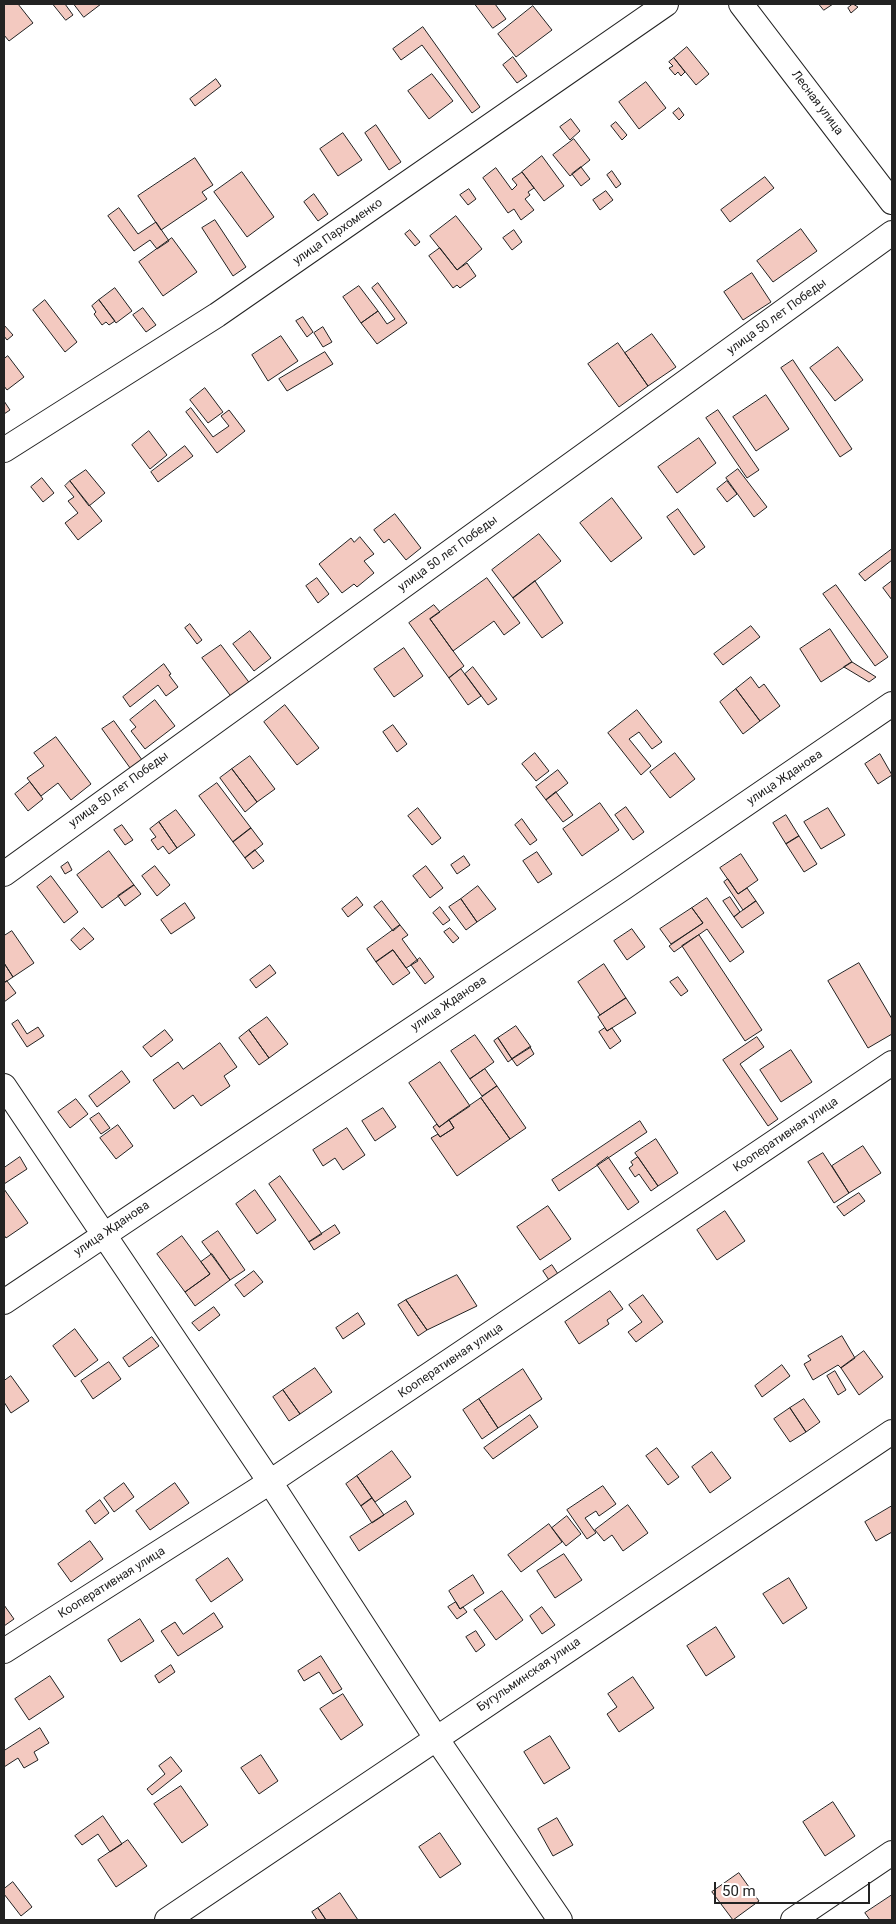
<!DOCTYPE html>
<html>
<head>
<meta charset="utf-8">
<style>
	body { margin:0 }
	#map { position:relative; width:896px; height:1924px; overflow:hidden; background:#fff; font-family:Roboto,sans-serif }
	canvas { display:block }
	.frame { position:absolute; inset:0; border:5px solid #222; pointer-events:none }
	.scale { position:absolute; left:714px; top:1882px; width:156px; height:22px; box-sizing:border-box; border:2px solid #222; border-top:0; padding-left:6px; font-size:15px; line-height:18px; white-space:nowrap; color:#222; -webkit-text-stroke:4px #fff; paint-order:stroke }
</style>
</head>
<body>
<div id="map">
<canvas width="896" height="1924"></canvas>
<div class="frame"></div>
<div class="scale">50 m</div>
</div>
<script>
const ctx = document.querySelector('canvas').getContext('2d');
ctx.lineJoin = 'round';
function fill(path, color) { ctx.fillStyle = color; ctx.fill(path, 'evenodd'); }
function strokePath(path, color, width, dash) { ctx.strokeStyle = color; ctx.lineWidth = width; ctx.lineCap = dash ? 'butt' : 'round'; ctx.setLineDash(dash || []); ctx.stroke(path); }
function label(font, color, halo, rows, align = 'center') {
  ctx.font = font + ' Roboto,sans-serif'; ctx.lineWidth = 4; ctx.setLineDash([]); ctx.textBaseline = 'middle'; ctx.strokeStyle = halo; ctx.fillStyle = color; for (const [text, x, y, turn = 0] of rows) {
    ctx.save(); ctx.translate(x, y); ctx.rotate((+turn || 0) * Math.PI / 180); ctx.textAlign = isNaN(turn) ? turn : align; if (halo) ctx.strokeText(text, 0, 0); ctx.fillText(text, 0, 0); ctx.restore();
  }
}
const building = new Path2D(`
	M4 4H18L33 23 9 41 4 35Z
	M53 4H65L73 15 66 20Z
	M74 4H101L84 17Z
	M475 4H495L506 19 493 28Z
	M819 4H833L824 10Z
	M853 4 858 7 851 13 848 8Z
	M533 6 552 30 516 57 498 34Z
	M423 27 480 107 472 113 422 45 401 60 393 49Z
	M687 47 709 74 696 85 674 58Z
	M513 57 527 76 517 83 503 65Z
	M674 58 685 72 681 76 678 72 675 75 669 68 673 66 669 62Z
	M432 74 453 101 429 119 408 91Z
	M216 79 221 86 195 106 190 99Z
	M646 82 666 108 639 129 619 102Z
	M679 108 684 115 679 120 673 113Z
	M571 119 580 131 570 140 560 127Z
	M616 122 627 135 622 140 611 126Z
	M376 125 401 162 389 170 365 133Z
	M343 133 362 160 338 176 320 149Z
	M574 139 590 160 570 176 553 155Z
	M542 156 564 186 544 201 522 172Z
	M195 158 213 185 202 192 207 199 161 230 138 196Z
	M581 167 590 179 581 186 572 174Z
	M496 168 512 190 517 185 512 179 522 172 534 188 528 192 530 195 525 199 534 210 521 220 514 209 508 213 483 178Z
	M612 171 621 184 616 188 607 175Z
	M242 172 274 217 247 237 214 192Z
	M765 177 774 188 730 222 721 210Z
	M469 189 476 199 468 205 460 195Z
	M606 191 613 200 600 210 593 200Z
	M314 194 328 214 318 221 304 202Z
	M119 208 138 234 156 222 169 241 157 249 150 240 134 251 108 216Z
	M456 216 482 249 457 270 430 236Z
	M215 220 246 267 233 276 202 228Z
	M801 229 817 251 773 282 757 261Z
	M410 230 420 242 415 246 405 234Z
	M514 230 522 242 512 250 503 238Z
	M172 238 197 272 163 296 139 262Z
	M440 248 457 270 467 263 476 276 460 288 457 285 453 288 429 256Z
	M752 273 771 302 743 320 724 292Z
	M378 283 407 323 377 344 361 323 378 311 387 324 395 319 372 288Z
	M359 286 378 311 361 323 343 297Z
	M115 288 132 311 116 323 99 300Z
	M45 300 77 342 65 352 33 310Z
	M99 300 115 321 109 325 106 322 102 325 94 314 96 312 92 306Z
	M143 308 156 325 146 332 133 315Z
	M303 317 313 332 307 337 296 321Z
	M4 325 13 335 7 340 4 336Z
	M323 327 332 342 323 347 314 333Z
	M652 334 676 367 648 386 625 353Z
	M281 336 298 361 268 381 252 355Z
	M618 343 648 386 619 407 588 364Z
	M838 347 863 380 835 401 810 368Z
	M325 352 333 364 287 391 279 379Z
	M8 356 24 377 7 390 4 386V359Z
	M793 360 852 449 840 457 781 368Z
	M205 388 223 412 208 423 190 400Z
	M766 395 789 429 756 451 733 417Z
	M4 401 10 410 4 414Z
	M191 408 213 437 229 426 221 416 229 410 245 431 217 453 186 412Z
	M718 410 759 470 747 478 706 418Z
	M149 431 167 455 150 469 132 445Z
	M699 438 716 463 677 493 658 467Z
	M185 446 193 456 158 482 151 472Z
	M738 469 767 507 754 517 726 478Z
	M86 470 105 493 89 506 70 481Z
	M42 478 54 493 43 502 31 487Z
	M70 481 102 521 78 540 65 523 78 513 68 501 74 497 65 486Z
	M727 481 737 494 727 502 717 489Z
	M612 498 642 538 611 562 580 523Z
	M678 509 705 547 694 555 667 517Z
	M395 514 421 548 406 560 389 539 384 543 374 530Z
	M539 534 561 561 513 598 492 570Z
	M360 537 374 554 364 561 374 573 357 587 354 584 342 593 319 564 351 538 354 542Z
	M892 549V560L865 581 859 574Z
	M317 578 329 594 318 603 306 586Z
	M487 578 520 623 504 635 494 621 453 651 430 619Z
	M535 581 563 623 542 638 513 598Z
	M892 581V600L883 588Z
	M836 585 888 657 875 666 823 594Z
	M434 605 440 612 430 619 464 666 449 678 409 623Z
	M190 624 202 640 197 644 185 628Z
	M751 626 760 637 723 665 714 654Z
	M830 629 852 662 821 682 800 649Z
	M250 631 271 658 254 671 233 644Z
	M221 645 251 685 233 699 202 658Z
	M404 648 423 676 394 697 374 669Z
	M852 662 876 677 869 682 844 667Z
	M164 664 171 674 169 675 178 687 166 696 158 685 130 707 123 697Z
	M473 667 497 699 488 705 465 674Z
	M461 669 481 696 468 705 449 678Z
	M751 677 759 688 764 684 780 706 760 721 736 689Z
	M736 689 760 721 743 734 720 702Z
	M155 700 175 726 145 749 131 731 136 727 130 720Z
	M285 705 319 748 297 765 264 722Z
	M637 710 662 742 652 749 639 732 629 739 651 766 641 775 608 733Z
	M114 721 145 764 133 772 102 729Z
	M393 725 407 744 397 752 383 732Z
	M56 737 91 784 71 800 58 783 41 796 27 778 44 766 34 753Z
	M535 753 549 771 536 781 522 764Z
	M675 753 695 779 670 798 650 772Z
	M880 754 892 775 878 784 865 764Z
	M250 756 275 789 257 802 232 769Z
	M232 769 257 802 245 812 220 778Z
	M558 770 568 783 546 800 536 787Z
	M30 782 43 799 28 811 15 794Z
	M217 783 251 828 233 842 199 796Z
	M556 792 573 815 563 822 546 800Z
	M600 803 619 830 582 856 563 829Z
	M626 807 644 832 633 840 615 815Z
	M418 808 441 838 432 845 408 816Z
	M828 808 845 835 821 849 804 822Z
	M176 810 195 835 177 848 159 822Z
	M786 815 799 836 786 844 773 823Z
	M522 819 537 840 530 845 515 825Z
	M159 822 177 848 169 854 163 846 158 850 151 840 156 837 150 829Z
	M122 825 133 840 125 845 114 830Z
	M251 828 263 844 245 858 233 842Z
	M799 836 817 864 804 872 786 844Z
	M255 850 264 861 253 869 245 858Z
	M109 851 134 885 102 908 77 875Z
	M537 852 552 874 538 883 523 861Z
	M741 854 758 880 738 894 720 868Z
	M464 856 470 865 457 874 451 865Z
	M68 862 72 870 65 874 61 867Z
	M155 866 170 885 157 896 142 876Z
	M426 866 443 888 430 898 413 876Z
	M51 876 78 912 64 923 37 887Z
	M728 879 738 894 747 888 756 901 743 910 724 882Z
	M134 885 141 894 125 906 118 896Z
	M478 886 496 909 477 922 461 899Z
	M357 897 363 905 348 917 342 909Z
	M730 897 740 912 734 917 723 901Z
	M707 898 744 952 730 962 707 929 674 952 669 946 703 923 692 908Z
	M461 899 477 922 466 930 449 907Z
	M382 901 400 925 393 931 374 907Z
	M756 901 764 913 742 928 734 917Z
	M185 903 195 918 171 934 161 920Z
	M440 907 450 920 443 925 433 913Z
	M692 908 703 923 671 944 660 929Z
	M400 925 408 935 402 939 418 961 406 968 393 950 376 962 367 949Z
	M84 928 94 939 80 950 71 940Z
	M450 928 459 938 453 943 444 932Z
	M632 929 645 947 627 960 614 941Z
	M12 931 34 963 13 977 4 963V936Z
	M699 935 762 1030 745 1041 682 946Z
	M393 950 410 973 393 985 376 962Z
	M420 958 434 977 425 984 411 965Z
	M4 963 13 977 4 983Z
	M859 963 892 1019V1034L868 1048 828 981Z
	M604 964 626 998 600 1015 578 982Z
	M270 965 276 973 256 988 250 980Z
	M678 977 688 991 681 996 670 982Z
	M7 981 16 993 4 1002V983Z
	M626 998 636 1013 607 1031 598 1017Z
	M267 1017 288 1044 269 1058 249 1030Z
	M18 1020 27 1034 38 1027 44 1036 27 1047 12 1024Z
	M516 1026 531 1047 512 1059 498 1038Z
	M605 1028 607 1031 612 1028 621 1041 610 1049 599 1032Z
	M165 1030 173 1040 151 1057 143 1047Z
	M249 1030 269 1058 259 1065 239 1038Z
	M475 1035 494 1062 470 1079 451 1051Z
	M757 1037 764 1047 740 1064 778 1119 768 1126 723 1060Z
	M498 1038 512 1059 508 1062 494 1041Z
	M220 1043 237 1067 224 1076 230 1086 201 1106 193 1095 174 1109 153 1080 178 1062 183 1069Z
	M530 1047 534 1054 517 1066 512 1059Z
	M791 1050 812 1082 781 1102 760 1070Z
	M440 1062 470 1106 439 1127 409 1083Z
	M485 1069 497 1086 482 1096 470 1079Z
	M122 1071 130 1082 97 1107 89 1096Z
	M497 1086 526 1128 510 1139 481 1098Z
	M481 1098 510 1139 457 1176 431 1138 438 1134 440 1137 454 1128 449 1120Z
	M76 1099 88 1114 70 1128 58 1112Z
	M383 1108 396 1127 375 1141 362 1121Z
	M99 1113 110 1128 101 1134 90 1119Z
	M449 1120 454 1128 440 1137 433 1127 437 1124 439 1127Z
	M640 1121 647 1132 559 1191 552 1180Z
	M118 1125 133 1146 116 1159 100 1138Z
	M347 1128 365 1155 343 1170 335 1158 323 1166 313 1150Z
	M656 1139 678 1173 658 1186 635 1153Z
	M863 1146 881 1173 849 1193 832 1166Z
	M823 1153 849 1193 834 1203 808 1162Z
	M20 1157 27 1169 4 1184V1168Z
	M608 1157 639 1202 628 1210 597 1165Z
	M638 1157 658 1186 651 1191 639 1174 635 1177 629 1168 633 1165 631 1162Z
	M280 1176 322 1234 309 1242 269 1184Z
	M4 1189 28 1223 6 1238 4 1235Z
	M255 1190 276 1220 257 1234 236 1204Z
	M859 1193 865 1201 844 1216 837 1207Z
	M548 1206 571 1239 540 1260 517 1227Z
	M725 1211 745 1241 717 1260 697 1230Z
	M335 1225 340 1233 314 1250 309 1242Z
	M218 1231 245 1270 230 1280 202 1242Z
	M182 1236 210 1274 185 1292 157 1254Z
	M212 1254 230 1280 195 1306 185 1292 210 1274 201 1262Z
	M552 1265 562 1280 553 1286 543 1271Z
	M254 1271 263 1282 244 1297 235 1285Z
	M457 1275 477 1306 427 1330 406 1300Z
	M610 1291 623 1309 607 1320 609 1324 579 1344 565 1322Z
	M643 1295 663 1322 636 1342 628 1332 642 1322 629 1305Z
	M406 1300 427 1330 418 1336 398 1305Z
	M214 1307 220 1315 199 1331 192 1323Z
	M358 1313 365 1324 343 1339 336 1328Z
	M75 1329 98 1360 75 1377 53 1346Z
	M842 1336 855 1358 841 1368 838 1365 813 1380 804 1364 811 1360 808 1356Z
	M152 1337 159 1346 129 1367 123 1358Z
	M864 1351 883 1377 859 1395 841 1368Z
	M109 1362 121 1379 93 1399 81 1381Z
	M782 1365 790 1376 762 1397 755 1386Z
	M315 1368 332 1392 300 1414 283 1390Z
	M523 1369 542 1399 498 1428 479 1399Z
	M835 1371 846 1390 838 1395 827 1376Z
	M11 1376 29 1401 11 1413 4 1402V1381Z
	M283 1390 300 1414 289 1421 273 1397Z
	M479 1399 498 1428 482 1439 463 1410Z
	M804 1399 820 1422 806 1432 790 1408Z
	M790 1408 806 1432 790 1442 774 1419Z
	M530 1415 538 1427 493 1459 484 1448Z
	M657 1448 679 1477 668 1485 646 1456Z
	M392 1451 411 1477 375 1502 357 1476Z
	M712 1452 731 1478 710 1493 692 1467Z
	M357 1476 372 1498 361 1506 346 1484Z
	M124 1483 134 1497 114 1512 104 1498Z
	M175 1483 189 1503 150 1530 136 1511Z
	M603 1486 616 1504 599 1516 596 1511 585 1518 596 1533 587 1539 567 1510Z
	M372 1498 384 1515 372 1523 361 1506Z
	M100 1500 109 1513 95 1524 86 1511Z
	M406 1501 414 1514 359 1551 350 1537Z
	M628 1505 648 1533 623 1551 612 1535 604 1541 595 1530Z
	M892 1506V1532L876 1541 865 1522Z
	M567 1516 581 1534 566 1546 552 1528Z
	M549 1524 562 1542 521 1572 508 1555Z
	M90 1541 103 1559 71 1582 58 1564Z
	M564 1554 582 1580 555 1598 537 1571Z
	M228 1558 243 1580 211 1602 196 1580Z
	M473 1575 484 1593 460 1609 449 1591Z
	M789 1578 807 1608 783 1624 763 1594Z
	M502 1591 523 1620 496 1640 474 1610Z
	M456 1602 460 1609 463 1607 467 1612 457 1619 448 1607Z
	M4 1605 14 1619 4 1626Z
	M542 1607 555 1625 542 1634 530 1616Z
	M214 1613 223 1627 178 1656 161 1631 175 1622 183 1634Z
	M140 1619 154 1641 121 1662 108 1640Z
	M716 1627 735 1657 706 1676 687 1646Z
	M476 1631 485 1645 476 1652 466 1637Z
	M321 1656 342 1689 333 1694 319 1672 304 1681 298 1671Z
	M171 1665 175 1672 159 1683 155 1676Z
	M50 1676 64 1697 29 1720 15 1699Z
	M633 1677 654 1708 619 1732 607 1714 617 1707 608 1694Z
	M343 1694 363 1725 341 1740 320 1709Z
	M40 1728 49 1743 34 1752 38 1760 24 1768 18 1758 4 1767V1751Z
	M550 1736 570 1768 544 1784 524 1752Z
	M261 1755 278 1781 259 1794 241 1768Z
	M171 1757 182 1771 152 1795 147 1789 165 1774 159 1766Z
	M181 1786 208 1825 182 1843 154 1804Z
	M833 1802 855 1836 825 1856 803 1822Z
	M103 1816 122 1844 110 1852 98 1834 82 1845 75 1836Z
	M557 1818 573 1845 553 1856 538 1829Z
	M440 1833 461 1864 440 1878 419 1847Z
	M128 1840 147 1866 116 1887 98 1860Z
	M739 1873 759 1901 733 1920 712 1892Z
	M13 1882 32 1907 21 1916 4 1894V1889Z
	M340 1893 358 1920H326L318 1908Z
	M892 1895V1920H870L865 1913Z
	M318 1908 326 1920H317L312 1912Z`);
const minor = new Path2D(`
	M741 4 892 202
	M4 450 217 315 666 4
	M4 874 892 233
	M4 1086 270 1482 436 1738 560 1920
	M4 1302 623 888 892 704
	M4 1651 270 1482 892 1063
	M167 1920 892 1432
	M793 1920 892 1853`);
const streetNames = [
	["Лесная улица",817,103,53],
	["улица Пархоменко",338,232,-35],
	["улица 50 лет Победы",777,317,-36],
	["улица 50 лет Победы",448,554,-36],
	["улица Жданова",785,778,-34],
	["улица 50 лет Победы",119,790,-36],
	["улица Жданова",449,1004,-34],
	["Кооперативная улица",786,1135,-34],
	["улица Жданова",112,1229,-34],
	["Кооперативная улица",451,1361,-34],
	["Кооперативная улица",112,1583,-32],
	["Бугульминская улица",529,1675,-34]
];
fill(building, '#f3c9c0');
strokePath(building, '#222', 1);
strokePath(minor, '#222', 26);
strokePath(minor, '#fff', 24);
label('12px', '#222', '#fff', streetNames);
</script>
</body>
</html>
